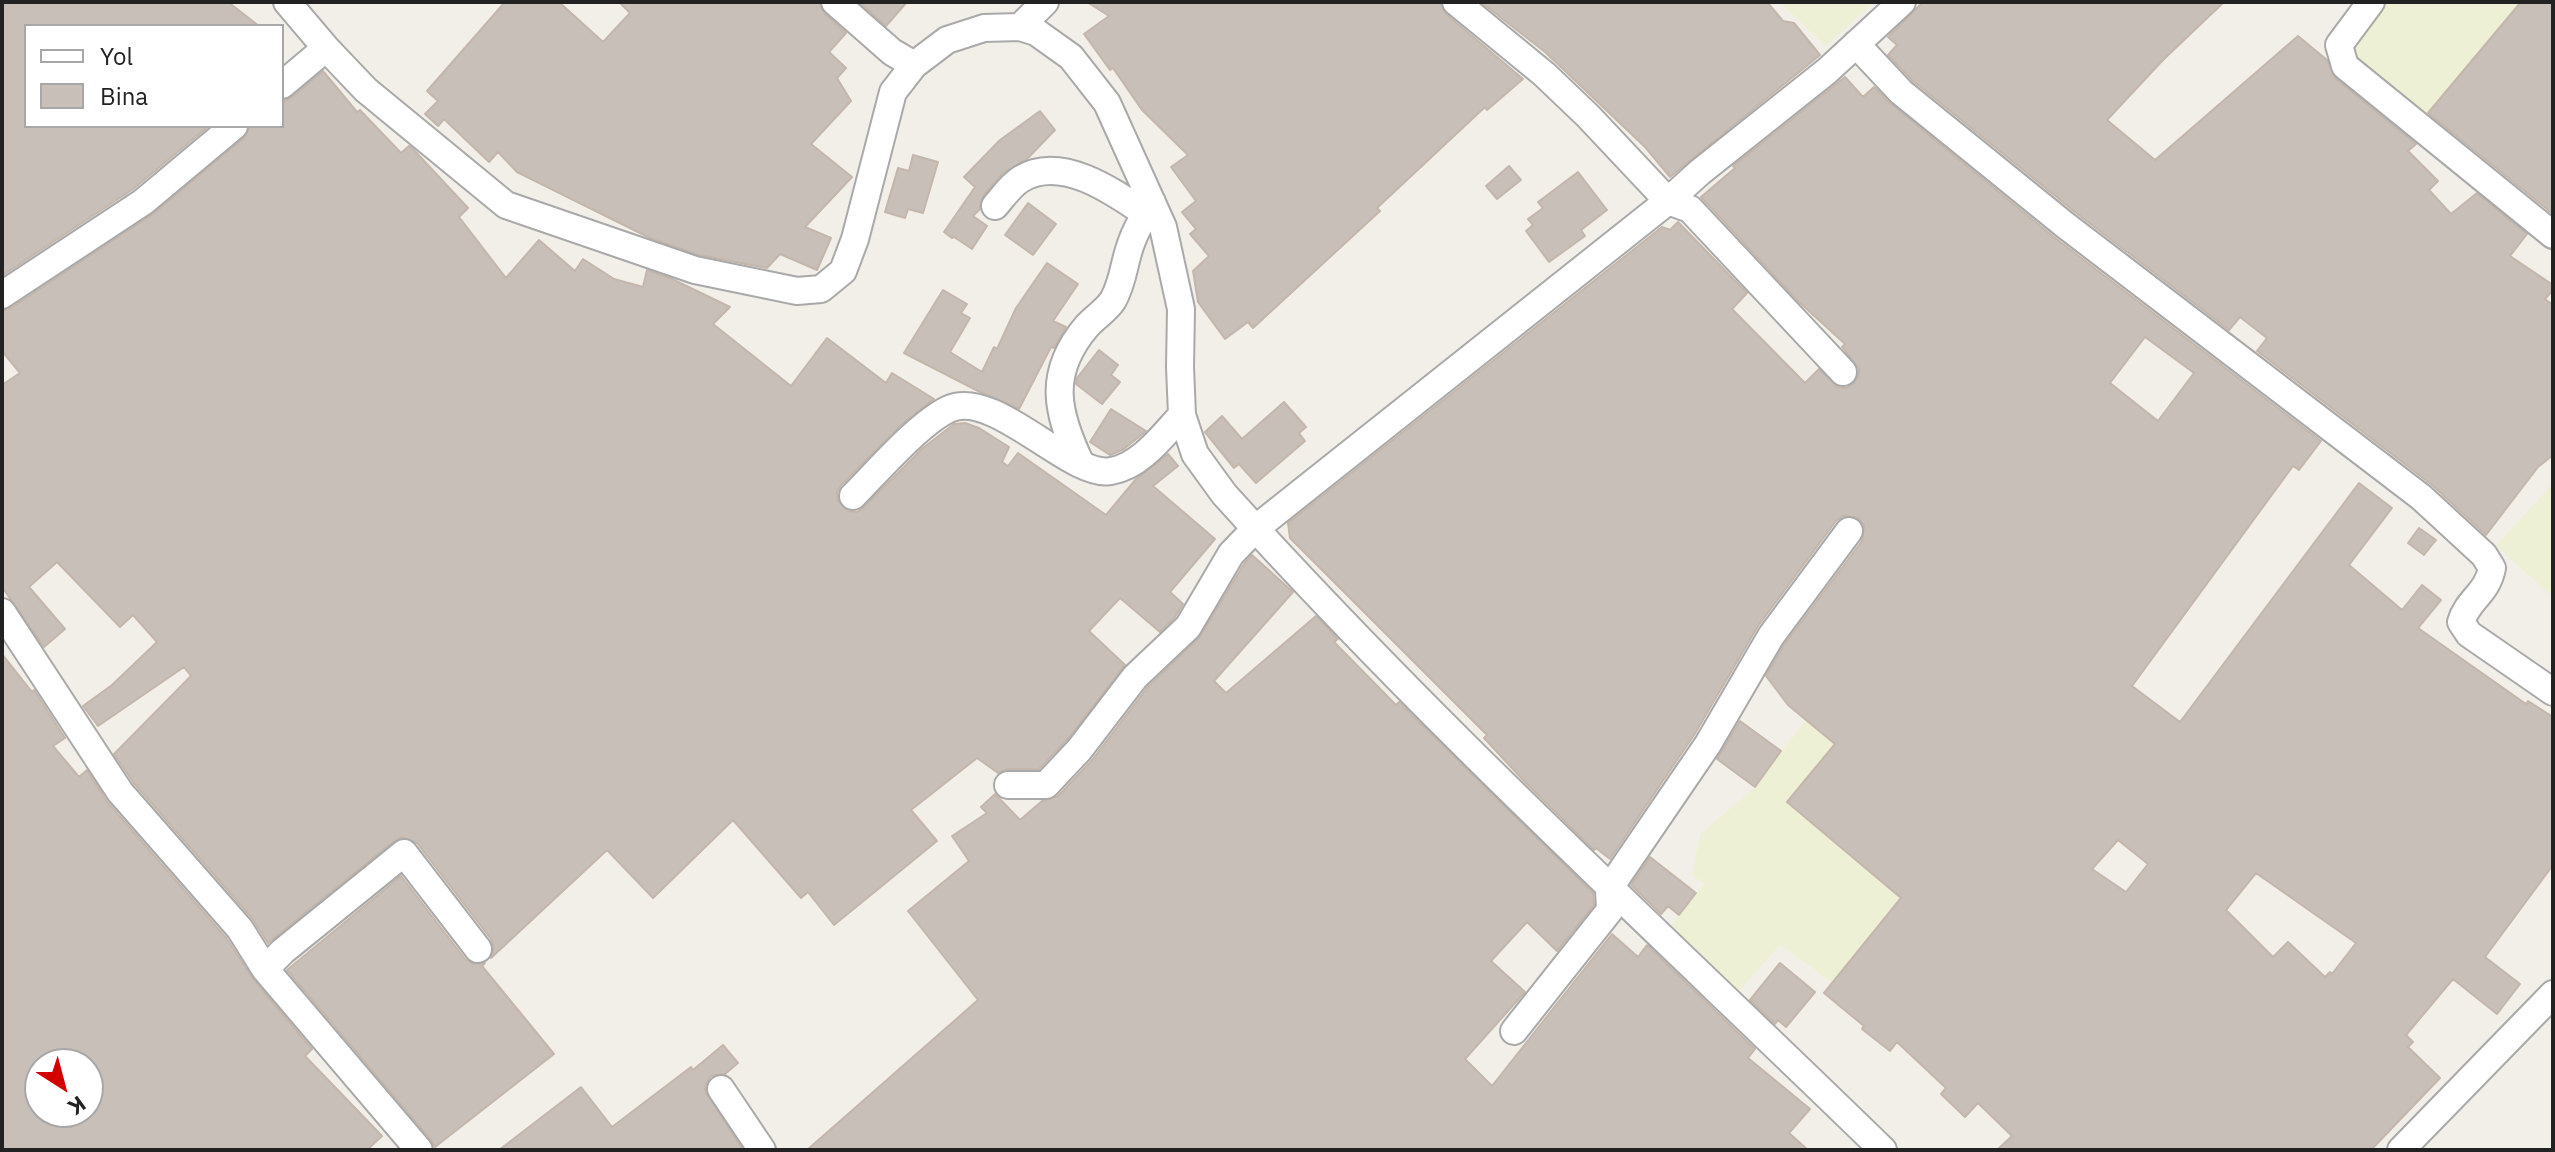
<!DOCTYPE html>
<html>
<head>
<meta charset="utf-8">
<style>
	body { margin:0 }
	#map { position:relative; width:2555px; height:1152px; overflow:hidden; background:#f2efe9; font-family:"IBM Plex Sans",sans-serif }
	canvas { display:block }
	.frame { position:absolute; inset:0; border:4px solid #222; pointer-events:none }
	.legend { position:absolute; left:24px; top:24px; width:260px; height:104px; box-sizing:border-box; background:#fff; border:2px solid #a7a7a7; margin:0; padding:10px 14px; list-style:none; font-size:24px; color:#222 }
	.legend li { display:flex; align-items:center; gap:16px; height:40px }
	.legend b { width:40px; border:2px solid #a7a7a7 }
	.north { position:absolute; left:24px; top:1048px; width:80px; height:80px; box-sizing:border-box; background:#fff; border:2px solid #a7a7a7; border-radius:50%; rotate:144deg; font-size:22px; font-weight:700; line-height:32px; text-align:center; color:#222 }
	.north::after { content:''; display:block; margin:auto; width:28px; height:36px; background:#d40000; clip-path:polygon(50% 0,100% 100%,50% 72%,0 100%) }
</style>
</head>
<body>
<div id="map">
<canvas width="2555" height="1152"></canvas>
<div class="frame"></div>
<ul class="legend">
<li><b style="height:10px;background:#fff"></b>Yol</li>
<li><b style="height:22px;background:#c7bfb8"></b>Bina</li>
</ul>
<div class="north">K</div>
</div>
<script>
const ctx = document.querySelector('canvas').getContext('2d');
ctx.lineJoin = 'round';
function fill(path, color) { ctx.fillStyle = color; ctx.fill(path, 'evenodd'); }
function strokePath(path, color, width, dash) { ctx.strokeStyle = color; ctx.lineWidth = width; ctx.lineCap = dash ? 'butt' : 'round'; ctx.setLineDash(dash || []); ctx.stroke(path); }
const farmland = new Path2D(`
	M1779 2H1874L1826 46Z
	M2378 2H2521L2421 121 2345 49Z
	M2553 483V597L2496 546Z
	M1806 720 1835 744 1787 802 1901 898 1833 983 1780 945 1739 991 1671 925 1704 884 1692 875 1700 834 1755 787Z`);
const building = new Path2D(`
	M2 2H228L259 26H26V126H209L133 189 3 275Z
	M505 2H559L603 42 630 13 619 2H819L824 13 846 33 829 52 846 68 837 78 851 101 811 144 852 177 805 227 831 238 817 270 780 254 767 268 699 255 650 238 517 172 498 152 489 162 444 119 438 126 425 114 438 101 427 91Z
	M859 2H907L886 26Z
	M1087 2H1440L1446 14 1523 79 1487 110 1485 107 1377 208 1380 211 1253 328 1248 322 1225 339 1198 302 1193 271 1209 256 1190 234 1196 229 1182 212 1196 201 1171 167 1188 155 1142 110 1113 68 1110 70 1084 34 1109 16Z
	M1481 2H1767L1783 21 1794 23 1820 55 1670 177 1645 147 1545 52Z
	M1923 2H2224L2163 60 2107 120 2155 160 2298 36 2327 60 2335 78 2416 144 2408 151 2438 181 2429 190 2451 214 2477 193 2527 234 2510 256 2553 285V290L2545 299 2553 305V455L2538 467 2486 535 2431 484 2257 351 2267 338 2240 317 2229 330 2075 212 1912 80 1888 55 1897 45 1888 37Z
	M2521 2H2553V214L2428 113Z
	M323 71 357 112 360 110 401 153 409 146 413 149 468 208 459 217 506 278 539 240 575 271 583 259 614 279 643 287 647 270 672 279 730 307 713 324 791 386 827 338 886 383 892 373 934 399 901 425 841 485 837 493 838 501 848 511 857 512 864 507 923 448 954 424 965 423 979 428 1009 447 1002 462 1008 466 1018 453 1106 515 1136 479 1168 454 1178 466 1153 486 1215 539 1170 592 1183 604 1175 617 1160 632 1120 598 1089 631 1125 665 1067 740 1039 769H1008L998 773 977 758 911 810 937 841 834 925 808 892 801 898 733 820 653 898 607 850 491 958 494 948 491 939 417 843 402 837 394 841 268 943 252 918 133 782 114 754 191 676 184 667 98 726 83 706 112 685 157 642 133 615 120 627 57 562 29 587 65 629 44 647 2 587V385L20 373 2 351V311L11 308 153 214 244 138 250 126H282V102L292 97Z
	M1845 77 1863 97 1874 87 1891 104 2055 238 2321 441 2299 470 2293 466 2132 686 2180 722 2359 483 2392 508 2349 565 2402 610 2422 585 2441 600 2418 628 2526 704 2528 701 2553 717V865L2485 957 2520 984 2497 1014 2453 979 2406 1035 2413 1042 2408 1047 2440 1078 2371 1150H1997L2012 1136 1978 1103 1965 1117 1941 1094 1946 1088 1897 1042 1890 1051 1862 1029 1864 1026 1824 993 1901 898 1787 802 1835 744 1788 705 1766 676 1784 645 1862 541 1864 525 1858 518 1843 516 1836 521 1758 626 1694 735 1610 859 1596 848 1594 850 1524 781 1484 738 1487 735 1290 538 1288 523 1662 227 1670 230 1678 222 1747 293 1732 309 1805 383 1819 369 1838 387 1846 388 1853 384 1858 377 1859 369 1842 347 1845 344 1798 301 1701 197 1735 168 1733 166ZM2145 337 2194 373 2158 421 2110 383ZM2118 840 2148 864 2126 892 2092 869ZM2256 873 2356 943 2332 974 2330 972 2325 977 2288 942 2273 957 2226 910Z
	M1040 111 1055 130 1027 159 1003 173 983 196 980 209 973 216 987 226 972 249 954 237 952 238 944 232 975 187 964 177 1000 140Z
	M913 155 938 162 923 213 908 209 905 218 885 212 898 168 909 171Z
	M1509 166 1521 180 1497 199 1486 186Z
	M1578 172 1607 210 1581 230 1585 236 1549 262 1526 231 1533 225 1528 219 1543 208 1538 202Z
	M1028 203 1056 224 1033 255 1005 235Z
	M1047 263 1078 284 1053 321 1066 327 1054 348 1051 347 1019 409 980 392 904 353 943 290 967 304 961 313 970 318 950 352 982 372 994 347 997 349 1016 308Z
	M1099 350 1118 365 1111 375 1120 382 1102 404 1076 384 1077 378Z
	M1284 402 1306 427 1299 433 1305 441 1256 483 1239 464 1234 468 1205 432 1222 416 1242 439Z
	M1111 409 1146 431 1124 449 1110 455 1090 442Z
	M2419 528 2436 540 2424 555 2408 543Z
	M1252 555 1293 592 1214 681 1226 693 1316 616 1338 639 1334 642 1396 705 1399 702 1593 893 1594 905 1557 951 1527 922 1491 961 1525 992 1465 1059 1492 1086 1612 934 1638 957 1647 945 1755 1049 1748 1058 1810 1109 1789 1133 1808 1150H807L978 1000 908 911 969 861 952 836 987 813 981 807 995 794 1020 820 1042 801 1058 796 1092 760 1147 688 1199 638 1244 564Z
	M2 654 32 692 34 690 65 738 53 746 79 777 87 770 108 803 227 939 253 979 312 1049 305 1056 382 1136 367 1150H2ZM40 1064H88V1112H40Z
	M1740 721 1781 751 1755 787 1717 759Z
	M1650 857 1696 893 1679 915 1668 906 1661 914 1631 885Z
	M401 876 465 959 473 964 485 963 482 966 554 1054 435 1147 431 1140 287 970Z
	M1780 963 1815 992 1786 1027 1778 1020 1775 1024 1750 1000Z
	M723 1045 738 1063 725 1074 711 1076 706 1083 705 1091 743 1150H499L581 1087 612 1127 691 1067 693 1070Z`);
const minor = new Path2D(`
	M287 2 326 48 366 90 506 205 695 270 797 291 821 289 843 271 855 239 893 92 914 65 947 40 984 28 1020 27 1036 32 1071 57 1107 103 1163 227 1181 309 1180 367 1182 415 1195 454 1224 494C1432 725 1661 934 1883 1150
	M835 2 892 52 914 65
	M1456 2 1544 74 1588 116 1668 201 1690 209 1843 372
	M2371 2 2339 45 2345 66 2553 235
	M1020 27 1045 2
	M1856 44 1901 92 2065 225 2421 497 2484 555 2492 568C2487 594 2468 599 2461 622L2469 634 2553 692
	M282 85 326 48
	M995 206C1002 198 1011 185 1021 179 1061 154 1114 192 1146 214
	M2 295 143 202 234 126
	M1081 464C1056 412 1047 373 1087 326 1095 317 1107 310 1113 300 1124 281 1124 260 1132 241 1137 227 1145 215 1152 202
	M853 496C877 472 919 423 949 409 995 388 1071 479 1111 471 1141 466 1163 435 1182 415
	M2 612 120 792 240 929 265 969 419 1150
	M1008 785H1046L1079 750 1135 677 1188 627 1231 554 1255 529 1668 201 1700 172 1827 71 1902 2
	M265 969 283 951 404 853 478 949
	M1514 1031 1610 910 1609 889 1708 744 1771 636 1849 531
	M721 1089 762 1150
	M2401 1150 2553 994`);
fill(farmland, '#eef0d5');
fill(building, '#c7bfb8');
strokePath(building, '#c4b6ab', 2);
strokePath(minor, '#a9a9a9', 30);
strokePath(minor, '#fff', 26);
</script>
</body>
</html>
